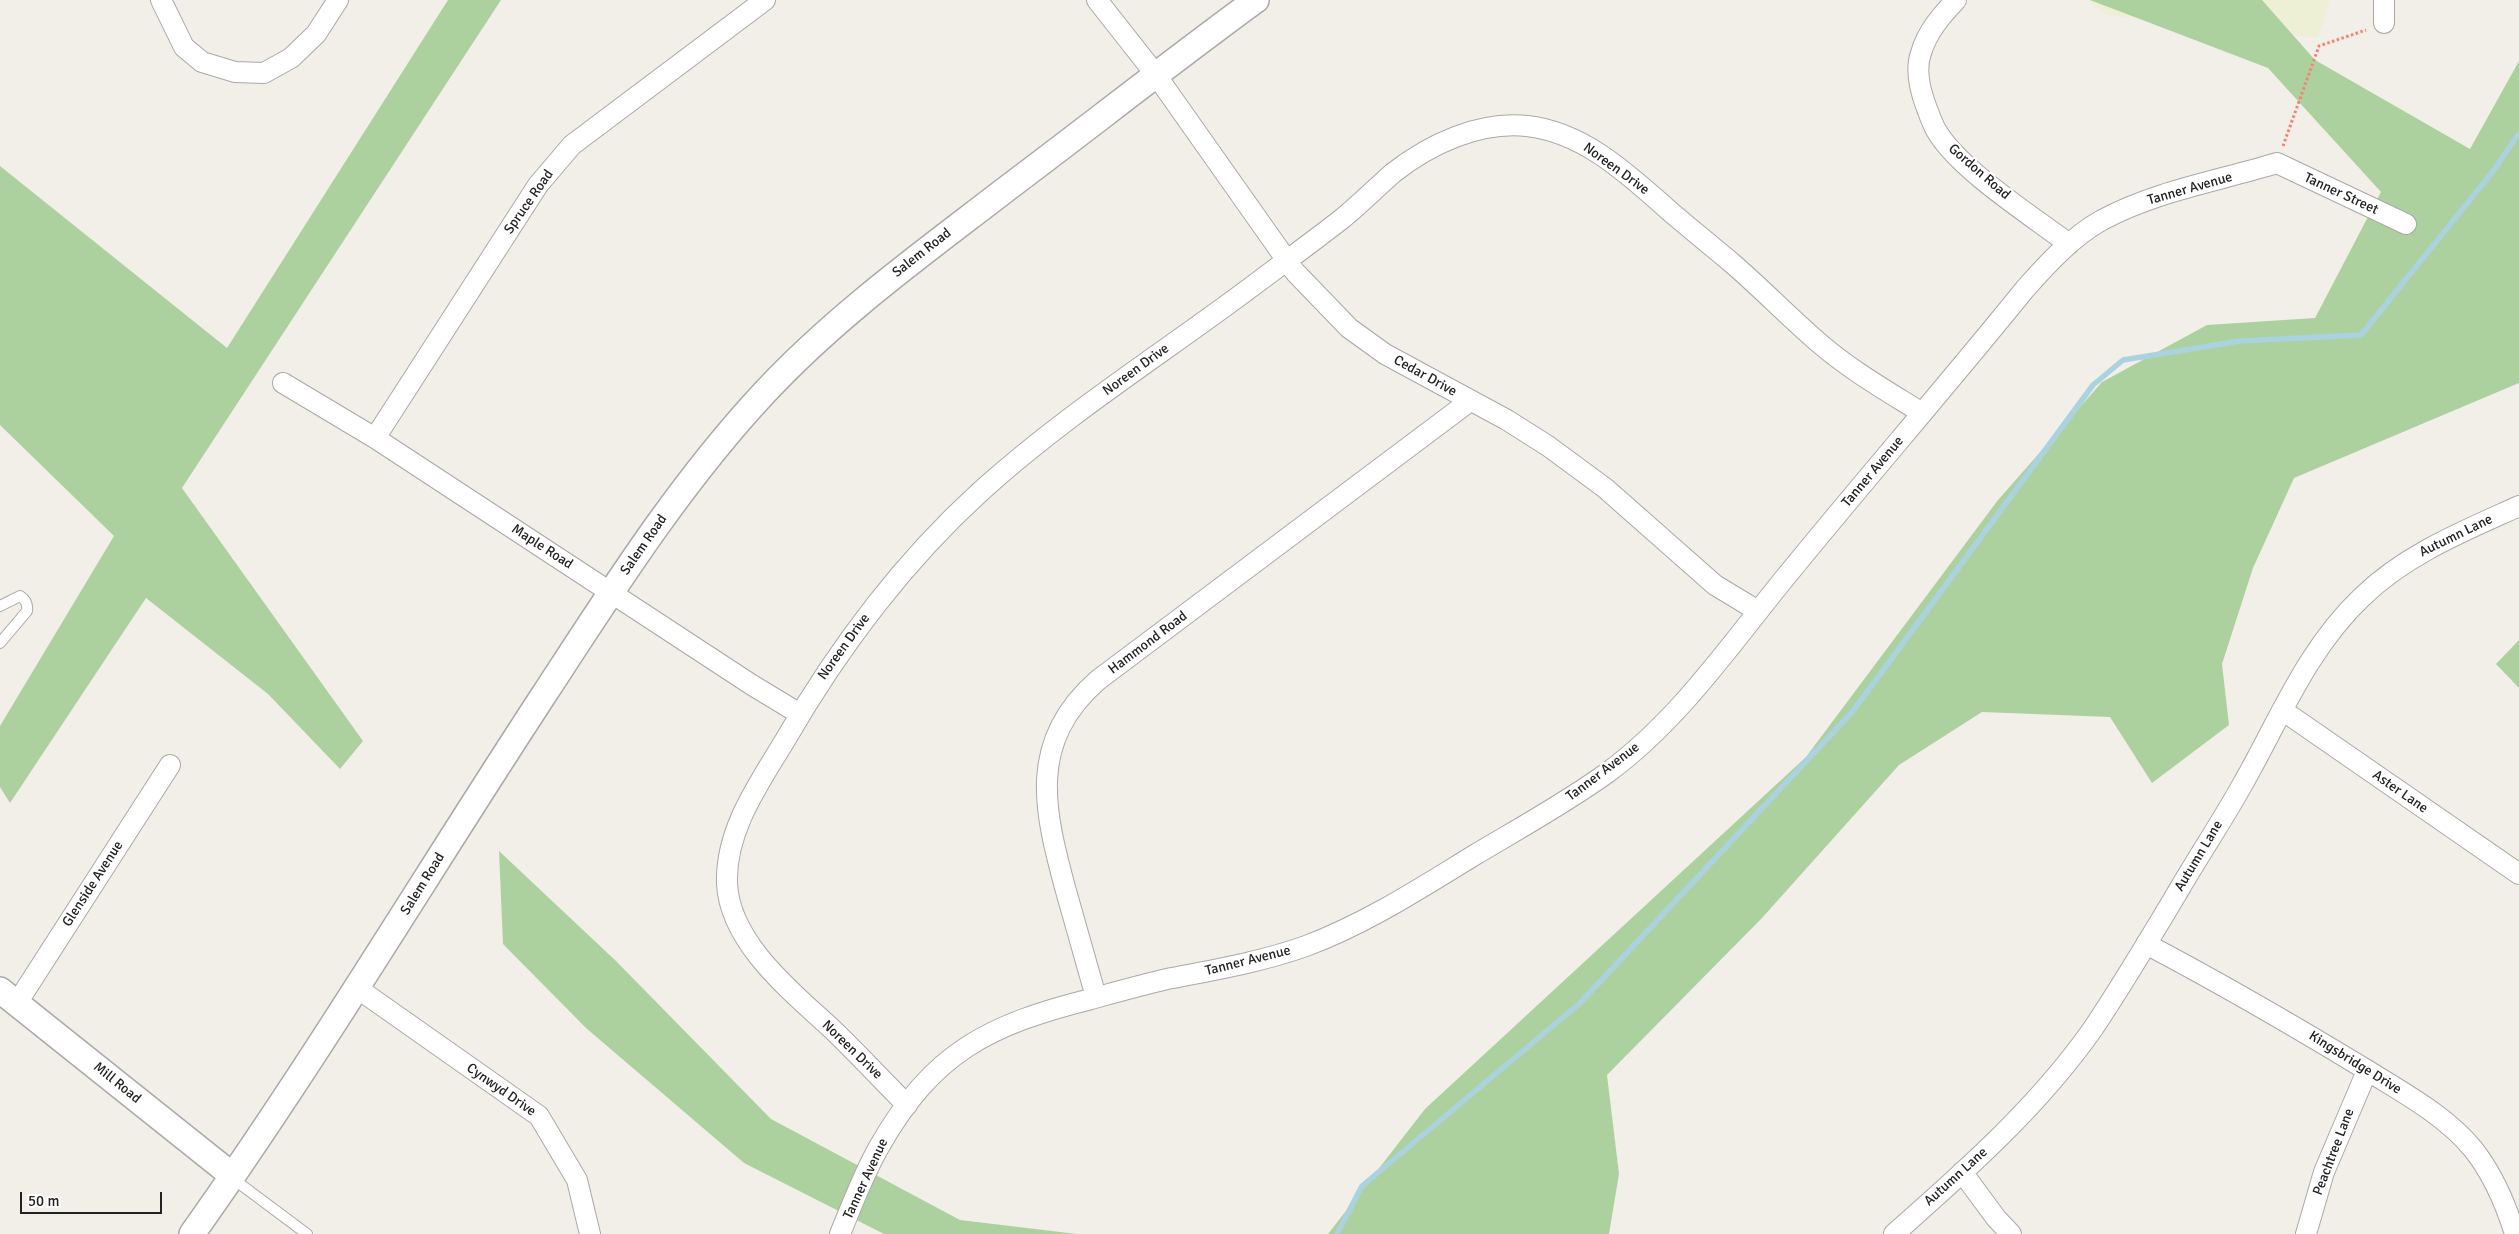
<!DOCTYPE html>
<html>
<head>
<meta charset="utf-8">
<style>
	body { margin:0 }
	#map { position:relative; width:2519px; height:1234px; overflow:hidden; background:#f2efe9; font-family:Signika,sans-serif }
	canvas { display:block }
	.scale { position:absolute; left:20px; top:1192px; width:142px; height:22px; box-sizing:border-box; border:2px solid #222; border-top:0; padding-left:6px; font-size:15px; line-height:18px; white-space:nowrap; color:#222; -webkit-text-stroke:4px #fff; paint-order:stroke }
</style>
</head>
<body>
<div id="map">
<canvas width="2519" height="1234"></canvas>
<div class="scale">50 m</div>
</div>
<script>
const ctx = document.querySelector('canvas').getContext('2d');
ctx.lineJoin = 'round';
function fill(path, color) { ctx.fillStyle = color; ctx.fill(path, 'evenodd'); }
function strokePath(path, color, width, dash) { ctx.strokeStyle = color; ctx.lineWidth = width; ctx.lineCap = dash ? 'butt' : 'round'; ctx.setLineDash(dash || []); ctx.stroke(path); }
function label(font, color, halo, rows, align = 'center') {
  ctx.font = font + ' Signika,sans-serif'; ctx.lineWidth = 4.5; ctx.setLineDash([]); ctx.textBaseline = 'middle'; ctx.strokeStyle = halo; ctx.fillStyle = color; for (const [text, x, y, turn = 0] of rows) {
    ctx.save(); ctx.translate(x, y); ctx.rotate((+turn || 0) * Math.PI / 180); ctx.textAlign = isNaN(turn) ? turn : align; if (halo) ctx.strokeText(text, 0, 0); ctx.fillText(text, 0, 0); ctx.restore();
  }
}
const farmland = new Path2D(`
	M2088 0H2330L2318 38 2105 15Z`);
const forest = new Path2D(`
	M448 0H501L182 488 363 741 340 769 268 694 146 598 10 803 0 787V726L114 536 0 425V166L227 348Z
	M2090 0H2262L2315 60 2470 149 2519 61V383L2294 478 2253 568 2222 664 2229 725 2152 783 2110 717 1982 712 1899 765 1762 918 1607 1075 1619 1174 1609 1234H1328L1425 1109 1806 757 1998 500 2102 382 2207 325 2315 318 2381 192 2268 68Z
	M2519 640V688L2496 664Z
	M499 851 616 961 771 1119 960 1220 1077 1234H884L744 1163 586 1028 503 944Z`);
const stream = new Path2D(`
	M1337 1234 1362 1186 1580 1003 1853 711 2093 385 2123 360 2240 341 2361 335 2494 170 2519 133`);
const path = new Path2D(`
	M2283 146 2319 46 2366 30`);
const service = new Path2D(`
	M0 606 20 596C26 600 28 604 27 611L0 643
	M232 1178 307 1234`);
const minor = new Path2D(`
	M161 0 184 47 202 62 235 72 264 73 291 58 316 34 338 0
	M1097 0 1156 75 1295 272 1349 328 1385 354 1507 420 1548 446 1605 488 1715 585 1758 611
	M1956 0C1941 16 1927 32 1921 53 1915 70 1920 90 1926 106 1929 114 1932 123 1936 130 1958 169 2032 216 2069 244
	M2384 23V0
	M283 383 375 438 752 685 800 714
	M375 438 538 185 572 145 765 0
	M2282 710 2519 874
	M2146 944C2222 984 2296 1027 2370 1072 2405 1094 2446 1116 2473 1149 2492 1173 2506 1205 2515 1234
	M357 988 539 1116 577 1180 590 1234
	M1096 997C1086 962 1076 926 1066 891 1044 810 1027 742 1098 680L1470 401
	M17 1003 170 765
	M907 1105C882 1080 858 1054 832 1029 792 992 730 943 727 884 725 831 758 785 784 742 837 650 901 564 980 492 1066 414 1165 352 1258 282 1286 261 1315 240 1343 218 1360 204 1376 188 1393 173 1430 144 1479 121 1527 126 1585 132 1631 177 1673 214 1693 231 1713 247 1733 264 1762 289 1789 317 1818 342 1850 370 1887 391 1922 413
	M1962 1172 1996 1218 2011 1234
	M840 1234C852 1205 863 1175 879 1147 933 1052 988 1025 1091 999 1116 992 1142 985 1167 979 1214 970 1261 962 1306 946 1365 924 1419 889 1473 856 1518 829 1564 804 1607 773 1682 718 1734 639 1793 568 1869 475 1949 383 2025 289 2048 263 2072 237 2102 220 2156 191 2218 181 2277 163L2406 224
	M1894 1234C1965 1171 2037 1108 2092 1030 2123 984 2152 935 2180 888 2200 854 2222 821 2241 787 2279 721 2306 650 2362 597 2406 554 2464 531 2519 506
	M2306 1234 2324 1172 2367 1071`);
const tertiary = new Path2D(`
	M0 990 233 1176
	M192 1234C317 1058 427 873 545 693 613 589 680 483 765 392 837 315 922 254 1005 190 1089 127 1171 62 1256 0`);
const streetNames = [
	["Noreen Drive",1616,169,36],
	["Gordon Road",1979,172,41],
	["Tanner Avenue",2190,189,-16],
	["Tanner Street",2341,194,25],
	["Spruce Road",529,202,-55],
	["Salem Road",922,253,-38],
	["Noreen Drive",1136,370,-36],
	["Cedar Drive",1425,376,29],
	["Tanner Avenue",1873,472,-50],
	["Autumn Lane",2456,536,-26],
	["Salem Road",644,545,-55],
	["Maple Road",542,547,33],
	["Hammond Road",1148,643,-37],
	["Noreen Drive",844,647,-54],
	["Tanner Avenue",1603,772,-37],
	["Aster Lane",2400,792,35],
	["Autumn Lane",2199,856,-59],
	["Glenside Avenue",93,884,-57],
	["Salem Road",423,884,-58],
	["Tanner Avenue",1248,961,-14],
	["Noreen Drive",852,1050,44],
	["Kingsbridge Drive",2355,1063,32],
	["Mill Road",117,1083,39],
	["Cynwyd Drive",501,1090,35],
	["Peachtree Lane",2334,1152,-69],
	["Autumn Lane",1956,1177,-42],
	["Tanner Avenue",866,1179,-65]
];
fill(farmland, '#eef0d5');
fill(forest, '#add19e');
strokePath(stream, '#aad3df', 5.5);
strokePath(service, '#a9a9a9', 12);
strokePath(minor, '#a9a9a9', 22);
strokePath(tertiary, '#a9a9a9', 28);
strokePath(path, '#fa8072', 3, [2.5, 2.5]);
strokePath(service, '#fff', 10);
strokePath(minor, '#fff', 20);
strokePath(tertiary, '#fff', 25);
label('14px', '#222', '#fff', streetNames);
</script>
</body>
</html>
